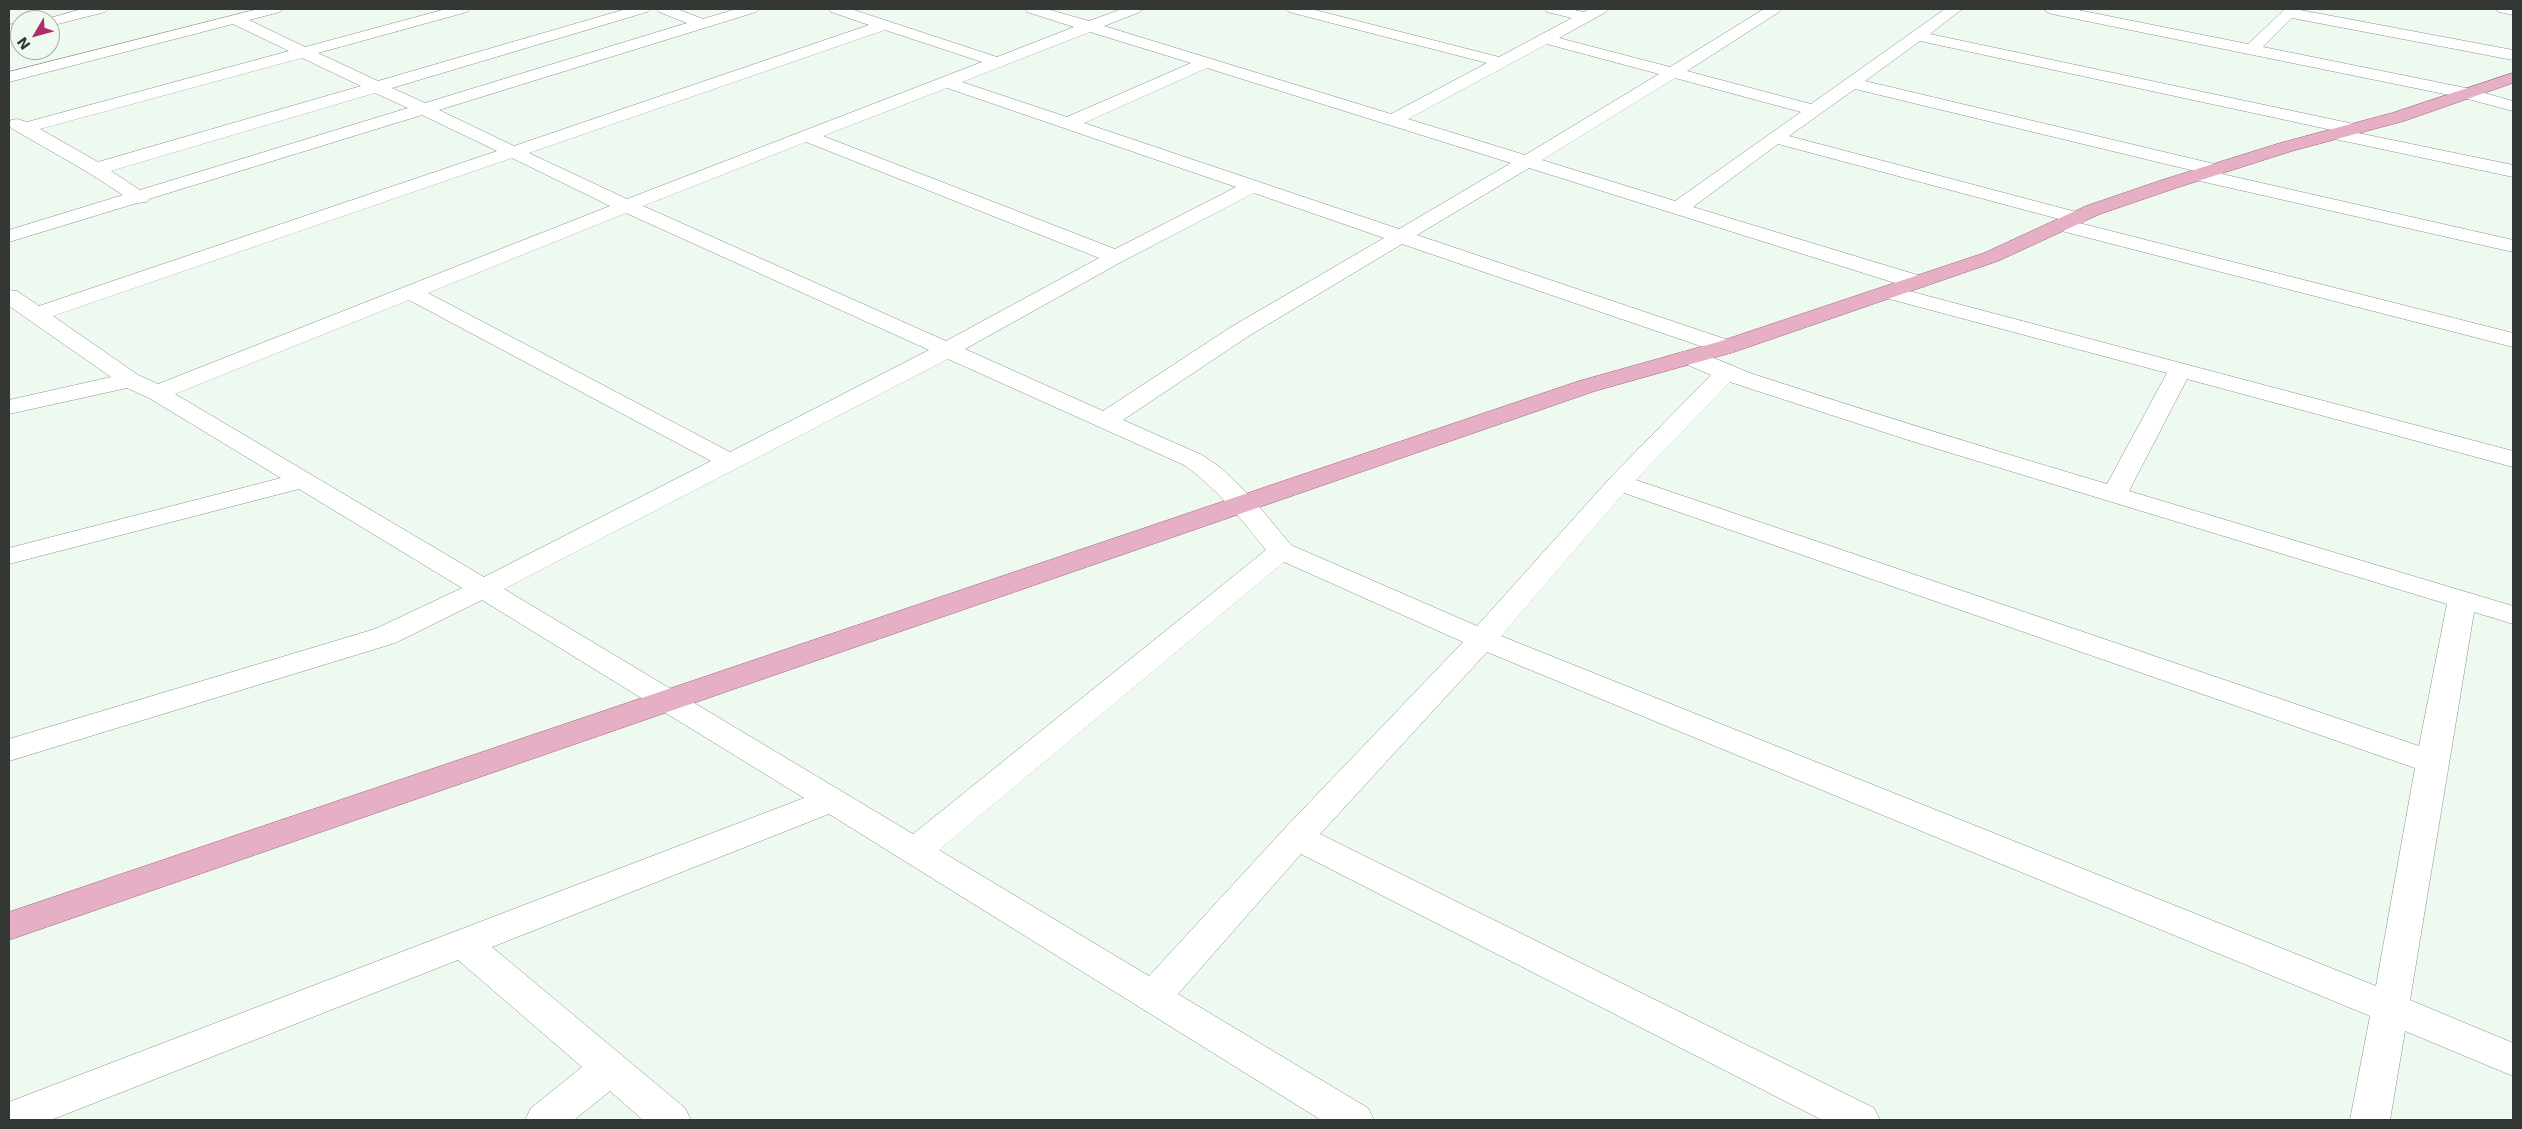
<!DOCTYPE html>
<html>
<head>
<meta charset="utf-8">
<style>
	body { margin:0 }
	#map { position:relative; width:2522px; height:1129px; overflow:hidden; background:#eefaef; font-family:"DejaVu Sans",sans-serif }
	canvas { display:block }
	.frame { position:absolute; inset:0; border:10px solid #343834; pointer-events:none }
	.north { position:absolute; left:10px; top:10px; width:50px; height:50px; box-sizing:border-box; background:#eefaef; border:1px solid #a4aca4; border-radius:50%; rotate:233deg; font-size:14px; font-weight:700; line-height:20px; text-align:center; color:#343834 }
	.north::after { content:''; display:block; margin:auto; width:18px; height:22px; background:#b22b6d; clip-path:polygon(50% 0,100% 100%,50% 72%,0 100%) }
</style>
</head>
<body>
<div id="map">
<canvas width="2522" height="1129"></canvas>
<div class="frame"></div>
<div class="north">N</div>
</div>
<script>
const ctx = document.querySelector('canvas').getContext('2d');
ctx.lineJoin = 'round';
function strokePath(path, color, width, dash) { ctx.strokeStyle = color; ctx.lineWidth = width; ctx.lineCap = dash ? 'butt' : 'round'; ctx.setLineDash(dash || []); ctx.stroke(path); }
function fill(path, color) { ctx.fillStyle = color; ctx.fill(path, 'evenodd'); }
const minor = new Path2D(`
	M82 9H108L105 12 50 26V20H43Z
	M258 9H282L280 12 249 20 305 47 446 9H469L467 12 318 53 378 81 626 9H650L647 12 392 88 425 103 687 23 659 12 657 9H677L703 19 736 9H759L756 12 439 110 514 146 869 25 831 12 829 9H851L997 57 1074 27 1027 12 1025 9H1047L1089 21 1122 9H1142L1140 12 1104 26 1391 114 1487 63 1289 12 1287 9H1311L1499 57 1572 18 1547 12 1545 9H1570L1584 12 1590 9H1608L1606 12 1559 38 1670 67 1764 9H1781L1779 12 1687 71 1811 104 1945 9H1962L1930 34 2354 124 2360 125 2363 129 2358 133 2513 165V177L2330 138 2327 134 2332 130 1920 41 1865 81 2223 166 2225 170 2222 174 2513 240V252L2200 181 2193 179 2191 175 2195 171 1855 89 1789 136 2084 214 2087 218 2084 222 2079 223 2513 333V347L2054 229 2051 225 2054 221 2059 219 1778 144 1693 207 1924 277 1927 282 1924 287 1916 288 1908 287 1529 168 1417 235 1734 342 1737 347 1734 352 1726 354 1718 352 1402 244 1247 337 1123 420 1202 455 1221 468 1251 497 1291 545 1477 626 1610 478 1711 375 1681 362 1678 357 1681 352C1700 348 1736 369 1756 375 1872 413 1989 449 2107 484L2167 373 1882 297 1879 292 1882 287 1890 286 2513 451V467L2187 379 2129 491 2513 606V624L2474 612 2410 1000 2513 1043V1076L2405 1031 2390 1120H2350L2370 1016 1487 652 1320 834 1874 1108 1880 1120H1822L1301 854 1178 994 1368 1108 1374 1120H1321L829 814 492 947 685 1108 691 1120H643L610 1091 574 1120H525L531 1108 582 1067 458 960 51 1120H9V1102L804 798 482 600 395 643 9 761V739L375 629 462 588 299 489 9 564V548L281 478 149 398 127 388 9 414V400L111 377 9 306V290L17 291 39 306 497 151 422 115 149 199 147 202 137 203 9 242V230L123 195 89 173 11 128 9 123 11 120 17 119 27 122 289 51 233 24 9 82V72ZM885 30 982 62 627 199 529 153ZM1090 32 1191 63 1067 117 962 82ZM1547 44 1659 74 1525 155 1408 119ZM302 58 361 86 98 162 40 129ZM1207 68 1511 163 1399 229 1084 123ZM1675 78 1801 112 1675 201 1542 160ZM947 88 1236 187 1115 249 823 136ZM375 93 408 108 140 190 111 171ZM806 142 1099 258 946 341 643 206ZM512 158 610 206 158 384 138 375 53 316ZM1254 193 1384 238 1231 327 1103 411 965 349 1123 261ZM626 213 929 350 730 452 428 293ZM409 300 711 461 484 577 175 394ZM948 359 1184 465C1217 488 1241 519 1266 550L913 834 504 589ZM1730 382 1905 439 2447 604 2419 746 1636 480ZM1624 493 2415 768 2376 986 1501 636ZM1284 562 1463 642 1285 828 1149 976 939 850Z
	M2045 9H2073L2248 44 2285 9H2300V10L2513 50V60L2292 18 2263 47 2466 88 2513 101V111L2464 98 2052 14 2047 12Z
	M2496 9H2513V15L2499 12Z
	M20 23V33L9 35V25Z`);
const major = new Path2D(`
	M2513 73V83L2404 121 2292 151 2176 188 2100 214 1998 261 1734 352 1595 391 9 940V912L1579 381 1718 342 1984 253 2086 206 2162 180 2280 143 2392 113Z`);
strokePath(minor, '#889289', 1);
strokePath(major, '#9d6279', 1);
fill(minor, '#fff');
fill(major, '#e6afc5');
</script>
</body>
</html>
